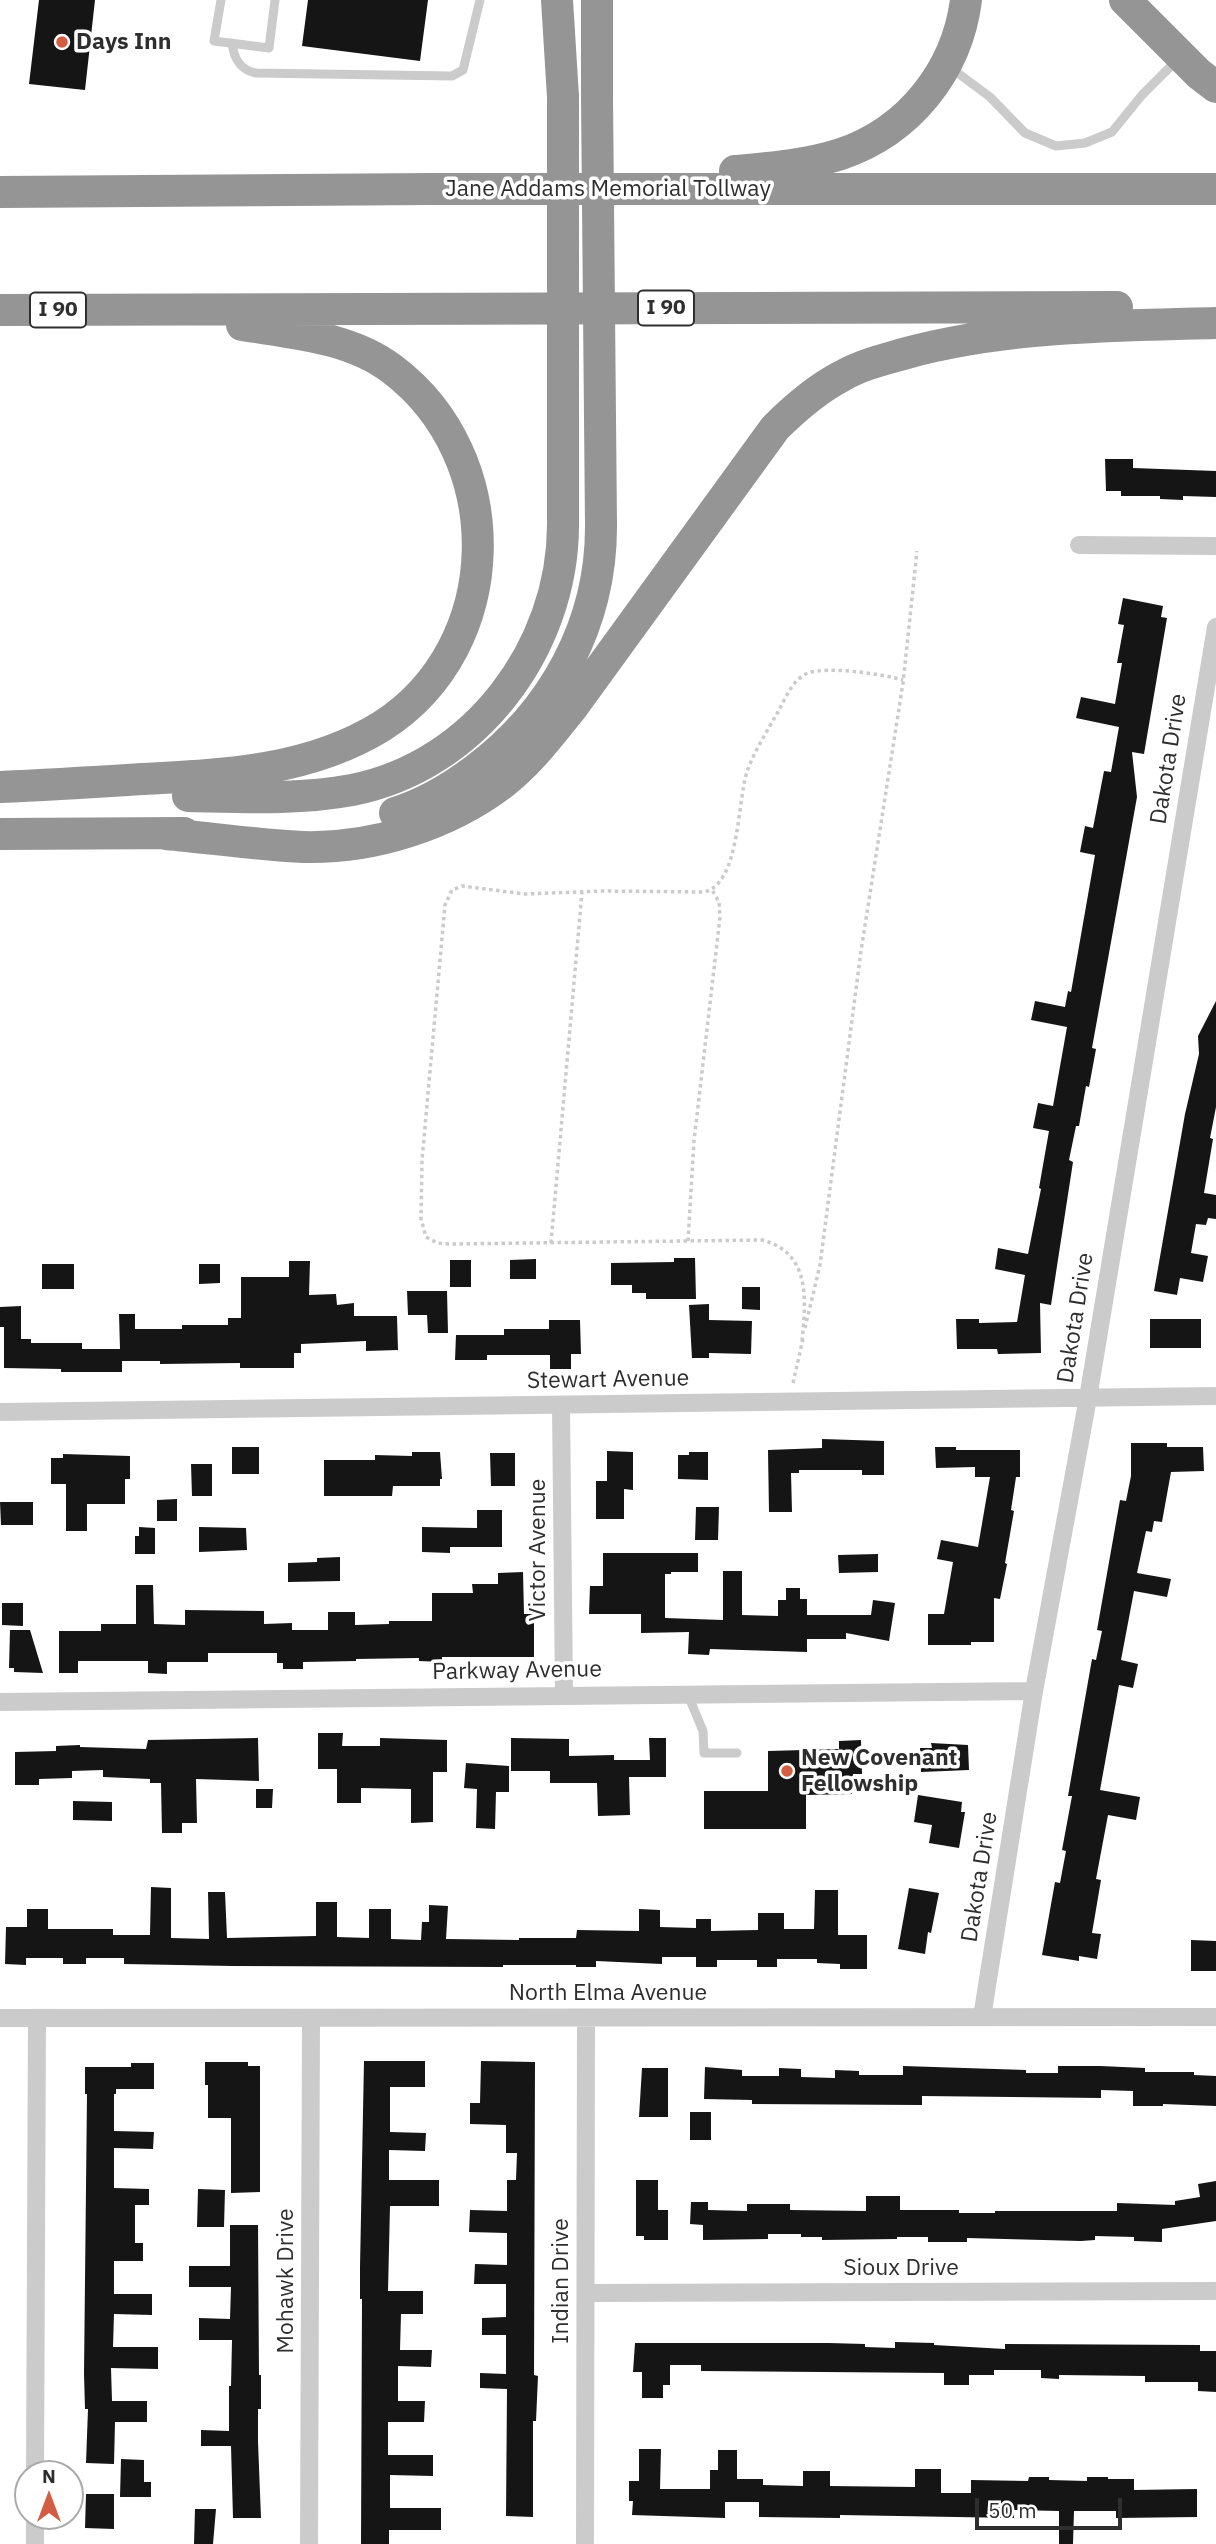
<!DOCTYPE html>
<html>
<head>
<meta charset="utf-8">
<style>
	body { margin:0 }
	#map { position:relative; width:1216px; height:2544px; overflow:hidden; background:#fff; font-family:"IBM Plex Sans",sans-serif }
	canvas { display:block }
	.north { position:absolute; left:14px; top:2460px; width:70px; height:70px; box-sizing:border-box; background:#fff; border:2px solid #ababab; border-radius:50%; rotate:0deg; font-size:19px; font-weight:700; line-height:28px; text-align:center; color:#2e2e2e }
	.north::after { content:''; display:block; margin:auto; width:24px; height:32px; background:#d25d42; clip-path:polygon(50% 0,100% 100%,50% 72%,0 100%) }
	.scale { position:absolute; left:975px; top:2498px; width:147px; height:32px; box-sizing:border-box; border:4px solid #2e2e2e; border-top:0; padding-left:9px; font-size:21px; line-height:24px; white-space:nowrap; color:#2e2e2e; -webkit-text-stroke:5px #fff; paint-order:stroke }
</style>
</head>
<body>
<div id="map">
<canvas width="1216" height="2544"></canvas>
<div class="north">N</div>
<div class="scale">50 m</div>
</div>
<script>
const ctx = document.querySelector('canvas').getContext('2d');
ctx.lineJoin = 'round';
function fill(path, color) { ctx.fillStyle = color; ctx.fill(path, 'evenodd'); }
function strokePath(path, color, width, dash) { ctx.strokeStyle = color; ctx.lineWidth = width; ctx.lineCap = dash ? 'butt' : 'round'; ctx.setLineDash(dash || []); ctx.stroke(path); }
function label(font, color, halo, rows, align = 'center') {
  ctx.font = font + ' "IBM Plex Sans",sans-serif'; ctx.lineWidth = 7; ctx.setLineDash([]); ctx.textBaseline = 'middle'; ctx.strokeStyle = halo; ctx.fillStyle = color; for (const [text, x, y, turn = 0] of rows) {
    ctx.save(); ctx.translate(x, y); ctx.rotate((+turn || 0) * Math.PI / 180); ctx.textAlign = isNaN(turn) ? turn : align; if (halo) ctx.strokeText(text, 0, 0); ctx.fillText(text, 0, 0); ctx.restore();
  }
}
const building = new Path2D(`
	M39 0H95L85 90 29 84Z
	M308 0H428L420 61 302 46Z
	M1105 459H1133V468L1216 471V497L1183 496V500L1160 499V496H1121V491H1106Z
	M1123 598 1163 606 1161 617 1167 618 1144 754 1132 752 1137 797 1092 1048 1096 1049 1089 1087 1086 1086 1079 1126H1076L1069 1160 1073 1162 1051 1305 1040 1303 1041 1353 998 1354 997 1349H957L956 1319H979V1323L1017 1322 1025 1275 995 1269 998 1248 1028 1254 1041 1189 1039 1188 1049 1131 1033 1128 1038 1103 1053 1106 1067 1027 1031 1020 1035 1001 1065 1007 1068 991 1071 992 1095 855 1080 852 1085 826 1093 828 1104 771 1111 772 1119 727 1076 718 1081 697 1115 704 1122 663H1117L1124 625 1118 624Z
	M1216 1001V1107L1210 1138 1213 1139 1204 1193 1216 1195V1219L1208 1218 1206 1225 1196 1224 1191 1253 1208 1256 1203 1282 1180 1278 1177 1295 1154 1291 1185 1114 1199 1054 1198 1036Z
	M674 1258H695L696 1299H646V1293H632V1285H611V1263L674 1262Z
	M536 1259V1279H510V1260Z
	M450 1260H471V1287H450Z
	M289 1261H310L309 1295 336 1294 337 1305 354 1303V1316H397L398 1350 366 1351V1341L301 1344V1353H294V1368H240V1363L160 1364V1361H122V1372H61V1369L4 1368V1327H0V1307L21 1306V1339H31V1343H82V1349H120L119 1314H135V1329H182V1325H228V1318H241V1277H289Z
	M42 1264H74V1289H42Z
	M199 1264H220V1283L199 1284Z
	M742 1287H760V1310L742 1309Z
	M407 1291H447L448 1333H428L427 1315H408Z
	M709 1304V1320L752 1321 751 1354 709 1353V1358H692L689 1305Z
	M1150 1319H1201V1348H1150Z
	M549 1320H580L581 1354H571V1369H550V1355H487V1360H455L456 1335H504V1329H549Z
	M822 1439 884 1441V1475H862V1470H799V1473H791L792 1512H769L768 1450 822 1448Z
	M1131 1443H1167V1447H1203L1204 1471 1171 1472 1162 1522 1154 1521 1152 1532 1146 1531 1137 1573 1171 1579 1167 1597 1134 1591 1121 1660 1138 1664 1133 1688 1119 1685 1100 1790 1140 1797 1136 1820 1108 1815 1096 1879 1101 1880 1092 1933 1101 1934 1097 1959 1079 1956V1961L1042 1955 1055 1882 1060 1883 1066 1851 1062 1850 1072 1796H1068L1092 1659 1096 1660 1102 1631 1097 1630 1120 1500 1126 1501 1131 1476Z
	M232 1447H259V1474H232Z
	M935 1447H956V1450H1020V1477H1016L1011 1510 1014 1511 1005 1563 1007 1564 1000 1599 994 1598V1642H971V1645H928V1614H944L953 1562 937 1559 941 1540 978 1547 990 1477H975V1467L936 1468Z
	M607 1451 633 1452V1490L624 1489V1519H596V1481H607Z
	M412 1452H440L442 1479H440V1486H393L392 1496H324V1460H375V1455L412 1456Z
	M689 1452H708V1480L678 1479V1455H689Z
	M490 1453H515V1486H491Z
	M63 1454 130 1456V1479H125V1504H87V1531H66V1484H51V1458H63Z
	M191 1464H212V1496H192Z
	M177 1499V1521H157V1500Z
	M0 1502H33V1525H1Z
	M696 1507H719L718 1540H695Z
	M477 1510H502V1547H450V1553L422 1552V1527L477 1528Z
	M139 1527 155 1528V1554H135V1536H139Z
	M199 1527 246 1528 247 1550 199 1552Z
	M603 1553H698V1572H671V1574H665V1618L723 1620V1571H742V1615L778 1616V1600H786V1588H800V1599H807V1615H871L873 1600 895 1603 889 1641 846 1633V1639H807V1652L710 1649 709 1655 688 1654 689 1632 641 1633V1614H589L590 1586H603Z
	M878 1554V1572L839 1573 838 1555Z
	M340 1557V1581L288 1582V1563L317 1562V1558Z
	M523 1572 524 1614H534V1657H442V1662L419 1661V1658L356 1659V1661L303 1662V1669H283V1663H277V1653H208V1662H167V1674L148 1673V1661H78V1673H59V1631H101V1624H136V1585H153L154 1624 185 1625V1610L264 1611V1624L292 1623V1630H328V1612H355V1625L389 1624V1621H432V1593H473L472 1584H498V1573Z
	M2 1603H23V1626L2 1625Z
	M10 1630H30L43 1673 14 1672V1668H9Z
	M318 1733H343L342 1746H380V1738L447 1740V1772H433V1822L411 1823V1789L361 1788V1803H337V1769H318Z
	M258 1738 259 1781 196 1779 197 1823H182V1833H162L161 1783H150V1779L103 1777V1770L72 1771V1778L39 1779V1785H15V1752L56 1751V1746L80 1745V1747L146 1749 148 1740Z
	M511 1738 569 1739V1756L614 1755V1760H650L649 1738H666V1777H629L630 1815 598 1816 597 1783H550V1771H511Z
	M861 1740 862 1774H853L852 1794 806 1795V1829H704V1791H768V1751L839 1749V1741Z
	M931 1743 968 1745 969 1770 921 1772 920 1748H932Z
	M466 1763 509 1766V1792H496L495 1829 476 1828 477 1789 464 1788Z
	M256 1789H273L272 1808H256Z
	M918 1795 962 1802 961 1812H965L959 1848 929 1843 932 1825 914 1822Z
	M73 1801 112 1802V1821L73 1820Z
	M151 1887 171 1888V1938L209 1939 208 1892H225L227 1938 316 1936V1902H337V1937L369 1938V1909H391V1939L421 1940 422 1922H429V1905L448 1906 446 1939 519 1940V1938H576L577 1930 639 1931V1909L660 1910V1927L696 1928V1919H711V1931L758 1930V1913H784V1929H814L815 1890H838V1935H867V1969H840V1964L817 1963V1959H777V1967H757V1960H717V1967H696V1957H662V1964L596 1961V1967H576V1965H503V1967L233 1966 124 1964V1958H86V1964H63V1958H26V1965L5 1964 6 1927H27V1909H48V1929H113V1935H150Z
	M909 1888 939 1893 931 1933 928 1932 925 1954 898 1949Z
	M1191 1940 1216 1941V1971H1191Z
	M364 2061H425V2087H390V2132L426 2133 425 2151 389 2150V2180H439V2206H390L388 2291H423V2314H401L400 2350H432L431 2367 398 2366V2401H425L424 2422H388V2455H433V2476L390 2475V2508H441V2530H389V2544H361L362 2299H360V2267Z
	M481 2061 535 2062 534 2375 538 2376 536 2421H533V2517L506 2516 507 2389 480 2388V2373L506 2374V2335H482V2318L506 2317V2284H474L475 2264 507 2265V2233L469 2232 470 2210 507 2211V2180H516L517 2153H506V2125L470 2124V2103H480Z
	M205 2062H248V2066H260V2192L231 2193V2118H208V2085H205Z
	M131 2063H154V2089H116V2094H114V2131L154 2132 153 2149 114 2148V2188L149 2189V2205H135V2243H143V2261H114V2294H152V2315L114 2314 113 2347H158V2369L111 2368 112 2401H147V2422H115L114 2464 86 2463 88 2409H85L84 2374 87 2094H85V2067H131Z
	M903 2066 1026 2070V2073H1058V2066H1100L1145 2068V2072H1194V2075L1216 2076V2106L1163 2104V2106H1133V2091L1101 2090V2098L922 2096V2105L752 2104V2100L704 2099 705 2067 742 2070V2076H779V2068L801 2069V2077L835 2078V2070L859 2071V2075H903Z
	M642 2068H668V2117H639Z
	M690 2112H711V2140H690Z
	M636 2180H658V2210H668V2240H644V2236H636Z
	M1216 2181V2221L1162 2229V2242L1134 2241V2237L1095 2236V2240L1081 2241 967 2238V2242H928V2237H897V2239L822 2240V2237H801V2234H768V2239L703 2240V2225L690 2224 691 2202H708V2210L747 2211V2204H790V2210L866 2211V2196H900V2210H959V2213H995V2211H1117V2203L1175 2205V2201L1200 2197 1198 2184Z
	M198 2189 225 2190 224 2227H197Z
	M230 2225H258L259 2375H261V2409H258V2442L261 2518H233L231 2446H201V2430L229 2431V2386H231L232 2340H199V2318L230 2319 231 2287H189V2266H230Z
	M895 2342 934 2343V2345L1005 2349V2344L1200 2345V2351H1216V2392L1198 2391V2382H1145V2376L1059 2375V2379L1041 2378V2370H994V2375H969V2385H944V2373L701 2371V2365H670V2385H663V2398H642V2372H633L635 2343H828L865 2344V2347L895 2348Z
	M639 2449H661L660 2489H710V2470H718V2450H737V2479H763V2485L803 2486V2471H830V2486L915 2487V2469H941V2493H971V2480L1028 2481 1029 2477H1049V2480L1087 2481V2477H1108V2479H1134V2490L1197 2489V2517L1116 2518V2511H1074L1073 2544H1059V2511L1014 2510V2518L840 2515V2518L759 2517V2502H725V2518L632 2515 633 2501H629V2481H639Z
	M121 2459 144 2460V2482H151V2497H120Z
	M86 2494H114V2529L85 2528Z
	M195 2509H216L213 2544H194Z`);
const path = new Path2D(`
	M688 1241 694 1141 720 917 719 902 712 890
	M551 1243 582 892
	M805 1328 820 1265 861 951 903 683 917 551
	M802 1341C806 1299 811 1253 762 1240L450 1244 437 1243 426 1237 421 1219 422 1160 445 905 452 890 462 886 525 894 602 891 704 892C740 884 737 802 747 772 754 751 768 730 779 710 786 697 793 679 808 673 827 666 883 674 903 680
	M793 1383 803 1339`);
const lane = new Path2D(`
	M221 0 214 41 269 48 275 0
	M232 43C234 59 240 70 256 73L452 76 463 70 480 0
	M951 68 990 97 1025 133 1056 146 1085 143 1112 132 1142 95 1178 59
	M688 1695 703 1731 704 1753H737`);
const street = new Path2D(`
	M1079 545 1216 546
	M561 1405 564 1695
	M0 1412 1216 1396
	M0 1702 1034 1691
	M982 2017 1034 1691 1088 1398 1216 627
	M0 2018 1216 2017
	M586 2293 1216 2291
	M35 2474 37 2018
	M35 2544V2516
	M309 2544 311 2018
	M585 2544 586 2018`);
const highway = new Path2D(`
	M557 0 563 97
	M1125 0 1199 74 1216 87
	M597 97V0
	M735 171C770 168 807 165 841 154 909 131 957 71 966 0
	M0 192 433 189H1216
	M0 310 1117 307
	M0 787C47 785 95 782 142 779 224 775 310 771 382 726 507 646 509 457 392 369 350 337 292 333 242 325
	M188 796C241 797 299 800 352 790 475 766 563 648 563 525
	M395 813C424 804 451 788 475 770 553 712 602 624 601 524
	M0 834 184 833
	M166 834C211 838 257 845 303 847 372 849 448 825 503 783 530 762 550 735 571 709L775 428C795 408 817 389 842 376 861 365 882 360 903 354 1003 326 1112 326 1216 323`);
const highwayBridge = new Path2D(`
	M597 97 601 524
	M563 525V97`);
const markers = [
	[62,42,7,"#d25d42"],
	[787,1771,7,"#d25d42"]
];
const shields = [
	[666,308,56],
	[58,310,56]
];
const shieldNames = [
	["I 90",666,308],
	["I 90",58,310]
];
const poiNames = [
	["Days Inn",76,42],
	["New Covenant",801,1758],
	["Fellowship",801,1784]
];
const streetNames = [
	["Jane Addams Memorial Tollway",608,189],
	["Dakota Drive",1169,759,-81],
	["Dakota Drive",1076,1318,-81],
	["Stewart Avenue",608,1380,-1],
	["Victor Avenue",538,1550,-90],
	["Parkway Avenue",517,1671,-1],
	["Dakota Drive",980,1877,-81],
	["North Elma Avenue",608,1993],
	["Sioux Drive",901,2268],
	["Mohawk Drive",286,2281,-90],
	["Indian Drive",561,2281,-90]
];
fill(building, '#151515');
strokePath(path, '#cbcbcb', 3.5, [3.5, 3.5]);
strokePath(lane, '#cbcbcb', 9);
strokePath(street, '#cbcbcb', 18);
strokePath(highway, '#959595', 32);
strokePath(highwayBridge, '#959595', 32);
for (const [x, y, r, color] of markers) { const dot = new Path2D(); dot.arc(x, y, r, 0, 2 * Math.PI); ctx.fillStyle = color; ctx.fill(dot); strokePath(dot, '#fff', 2.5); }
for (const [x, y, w] of shields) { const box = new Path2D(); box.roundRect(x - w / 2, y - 17.5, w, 35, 5); ctx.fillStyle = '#fff'; ctx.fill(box); strokePath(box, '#2e2e2e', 2); }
label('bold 21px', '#2e2e2e', null, shieldNames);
label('bold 23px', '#2e2e2e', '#fff', poiNames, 'left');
label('23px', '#2e2e2e', '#fff', streetNames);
</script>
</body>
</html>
